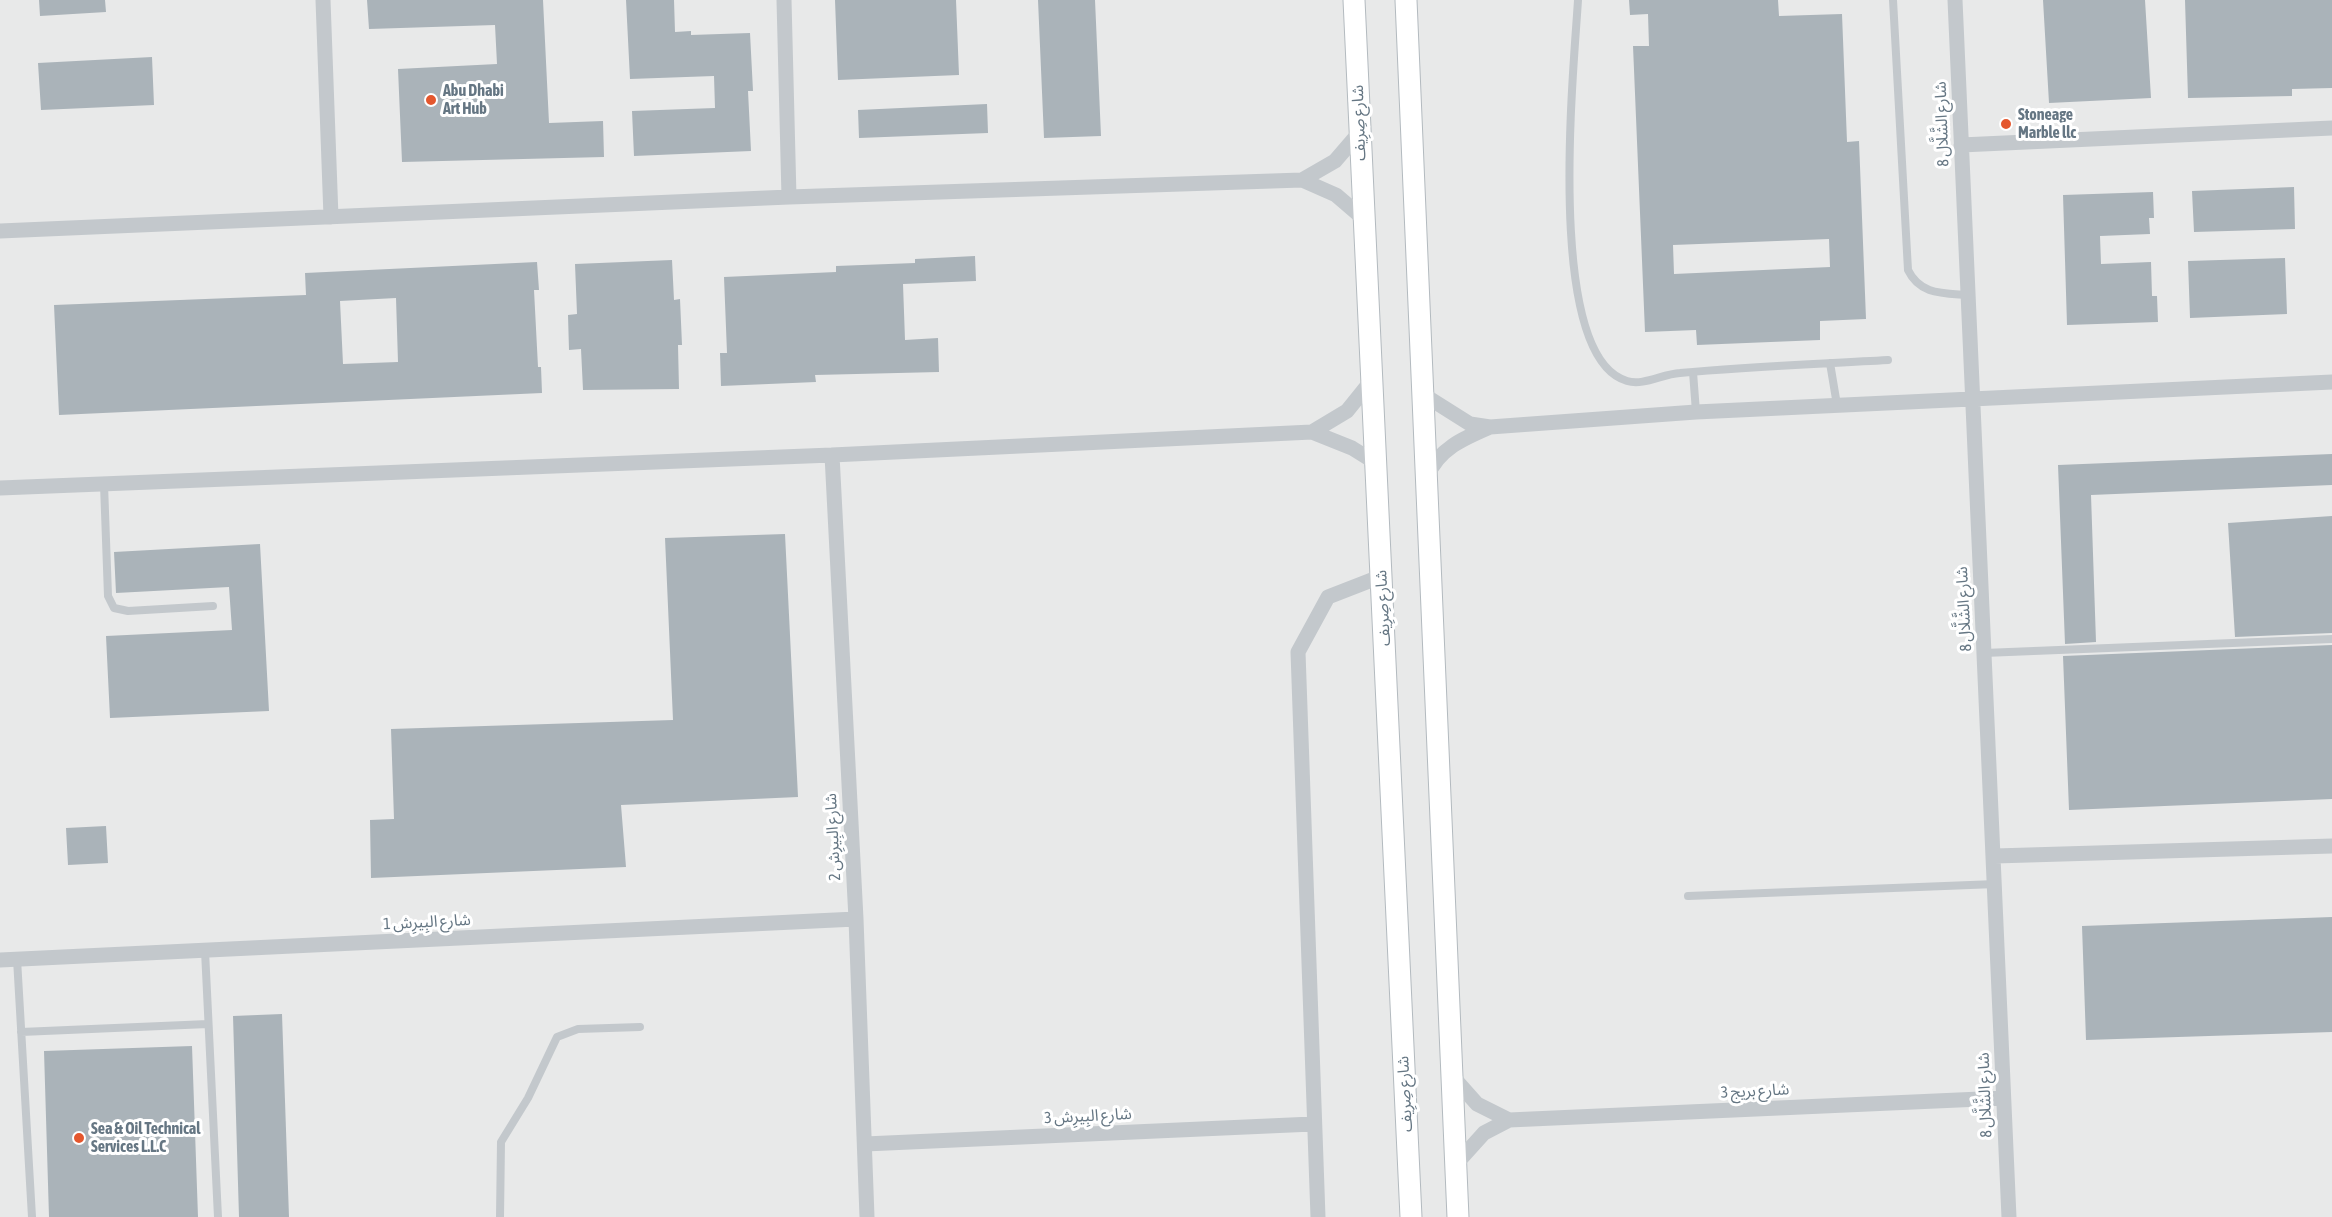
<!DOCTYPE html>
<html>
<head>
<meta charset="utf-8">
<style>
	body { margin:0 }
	canvas { display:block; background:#fafaf8 }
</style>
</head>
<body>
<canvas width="2332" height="1217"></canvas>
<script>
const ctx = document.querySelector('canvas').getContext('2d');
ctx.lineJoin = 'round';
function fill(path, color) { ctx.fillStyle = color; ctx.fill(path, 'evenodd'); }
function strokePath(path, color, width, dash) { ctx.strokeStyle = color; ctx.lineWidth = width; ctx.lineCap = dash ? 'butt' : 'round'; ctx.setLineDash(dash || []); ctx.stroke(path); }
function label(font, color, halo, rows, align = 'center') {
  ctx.font = font + ' "Asap Condensed","Noto Sans Arabic",sans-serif'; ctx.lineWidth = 6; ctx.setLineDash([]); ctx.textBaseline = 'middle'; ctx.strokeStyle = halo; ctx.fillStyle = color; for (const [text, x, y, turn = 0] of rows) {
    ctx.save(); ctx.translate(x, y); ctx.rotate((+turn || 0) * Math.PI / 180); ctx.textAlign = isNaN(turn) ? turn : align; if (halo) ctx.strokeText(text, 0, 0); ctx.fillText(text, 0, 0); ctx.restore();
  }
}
const built = new Path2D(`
	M0 0H2332V1217H0Z`);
const building = new Path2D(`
	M39 0H105L106 12 40 16Z
	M367 0H543L549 123 603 121 604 157 402 162 398 69 497 64 495 25 369 29Z
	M626 0H674L675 32 691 31V35L750 33 753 91H748L751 151 634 156 632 111 715 108 714 76 630 79Z
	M835 0H956L959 75 838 80Z
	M1038 0H1095L1101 136 1044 138Z
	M1629 0H1778L1779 16 1842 14 1847 142 1859 141 1866 319 1820 321V340L1697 345 1696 330 1645 332 1633 46H1649L1648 14 1630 15ZM1829 239 1830 267 1674 274 1673 245Z
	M2043 0H2145L2151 98 2049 103Z
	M2185 0H2332V88L2292 89V96L2188 98Z
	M152 57 154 105 41 110 38 63Z
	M987 104 988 133 859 138 858 110Z
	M2294 187 2295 229 2194 232 2192 191Z
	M2153 192 2154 218H2149L2150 234 2100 236 2101 264 2151 262 2152 296H2157L2158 322 2067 325 2063 195Z
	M975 256 976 281 903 284 905 340 938 338 939 372 815 375 816 382 721 386 720 353H727L724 277 836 272V266L915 263V259Z
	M2285 258 2287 314 2190 318 2188 261Z
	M672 260 674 300 680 299 682 345H678L679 389 583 390 581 349 569 350 568 315 577 314 575 264Z
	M537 262 539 290H534L538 367H541L542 393 59 415 54 305 306 295 305 273ZM396 298 398 362 343 364 340 301Z
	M2332 454V485L2091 495 2096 642 2065 644 2058 465Z
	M2332 516V633L2235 637 2228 523Z
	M785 534 798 797 621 805 626 867 371 878 370 820 394 819 391 729 673 720 665 538Z
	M260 544 269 711 110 718 106 636 232 630 229 587 116 593 114 552Z
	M2332 645V799L2069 810 2063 656Z
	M106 826 108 863 68 865 66 828Z
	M2332 917V1032L2086 1040 2082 926Z
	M282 1014 289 1217H239L233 1016Z
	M192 1046 198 1217H49L44 1051Z`);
const lane = new Path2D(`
	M1578 0C1574 68 1544 357 1627 381 1644 386 1662 374 1680 373 1749 366 1819 364 1888 360
	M1893 0 1908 270C1920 295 1943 293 1968 295
	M1830 363 1837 405
	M1693 372 1696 412
	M104 484 108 596 114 608 128 611 213 606
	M1984 653 2332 639
	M1688 896 1996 884
	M205 951 218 1217
	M17 959 32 1217
	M21 1032 208 1024
	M500 1217 501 1142 528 1098 557 1037 578 1029 640 1027`);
const street = new Path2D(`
	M323 0 331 217
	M784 0 789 197
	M1955 0 2009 1217
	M1961 145 2332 128
	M1302 180 1335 161 1360 132
	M0 231 789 197 1302 180 1336 195 1364 219
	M1424 395 1470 424 1490 427 1696 412 2332 382
	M1312 432 1347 411 1372 380
	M832 455 856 919 867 1217
	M1427 477C1438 449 1464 438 1490 427
	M0 488 832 455 1312 432 1352 448 1376 463
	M1995 856 2332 846
	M0 960 856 919
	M1453 1077 1477 1104 1509 1120 2003 1098
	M865 1144 1313 1124
	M1456 1164 1484 1133 1509 1120
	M1318 1217 1298 652 1328 597 1382 576`);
const secondary = new Path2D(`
	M1354 0 1411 1217
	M1406 0 1458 1217`);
const markers = [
	[431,100,6,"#e4572e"],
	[2006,124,6,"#e4572e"],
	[79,1138,6,"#e4572e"]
];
const poiNames = [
	["Abu Dhabi",443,91],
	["Art Hub",443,109],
	["Stoneage",2018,115],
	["Marble llc",2018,133],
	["Sea & Oil Technical",91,1129],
	["Services L.L.C",91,1147]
];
const streetNames = [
	["شارع صِرِيف",1359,123,-92],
	["شارع الشَّلَّال 8",1942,124,-92],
	["شارع صِرِيف",1383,608,-93],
	["شارع الشَّلَّال 8",1964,609,-93],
	["شارع البِيرِش 2",833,837,-93],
	["شارع البِيرِش 1",427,922,-3],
	["شارع بريج 3",1755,1091,-3],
	["شارع صِرِيف",1405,1094,-93],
	["شارع الشَّلَّال 8",1985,1095,-92],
	["شارع البِيرِش 3",1088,1116,-3]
];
fill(built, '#e8e9e9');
fill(building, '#aab3b9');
strokePath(secondary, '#b3babf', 23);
strokePath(lane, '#c3c8cc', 8);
strokePath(street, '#c3c8cc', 15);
strokePath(secondary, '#fff', 21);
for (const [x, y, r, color] of markers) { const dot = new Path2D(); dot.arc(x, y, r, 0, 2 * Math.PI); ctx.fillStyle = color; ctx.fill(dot); strokePath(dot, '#fff', 2); }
label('bold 16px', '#657683', '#fff', poiNames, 'left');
label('16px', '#657683', '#fff', streetNames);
</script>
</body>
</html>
